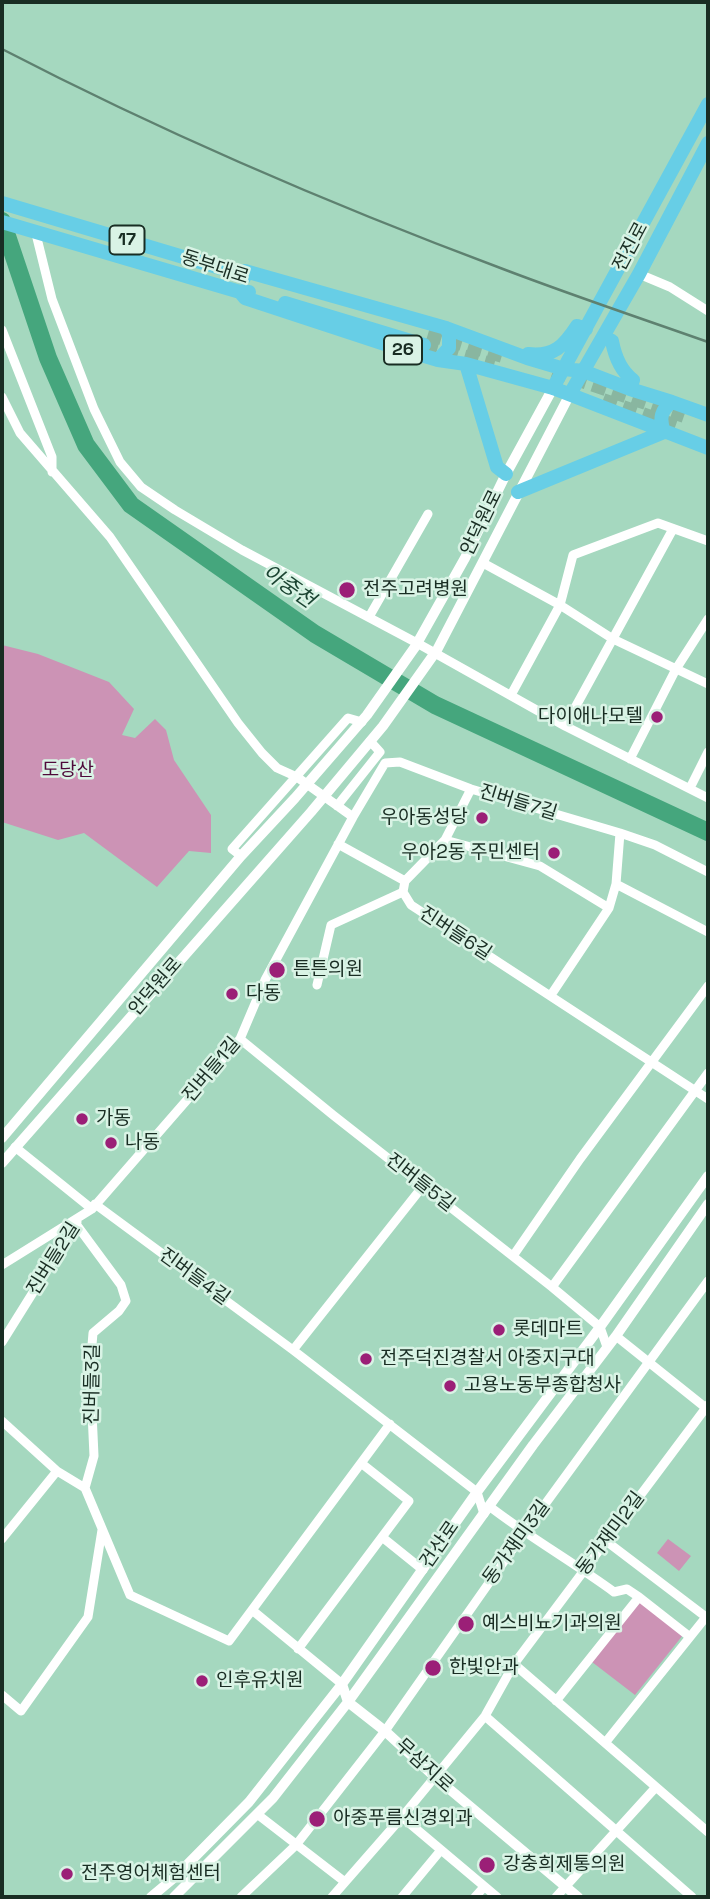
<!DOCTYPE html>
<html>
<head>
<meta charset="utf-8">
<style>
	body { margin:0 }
	#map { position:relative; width:710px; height:1899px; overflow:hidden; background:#a5d8bf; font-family:"Space Grotesk",sans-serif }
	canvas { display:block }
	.frame { position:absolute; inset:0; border:4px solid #192d23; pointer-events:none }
</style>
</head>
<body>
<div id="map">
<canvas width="710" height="1899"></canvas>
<div class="frame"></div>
</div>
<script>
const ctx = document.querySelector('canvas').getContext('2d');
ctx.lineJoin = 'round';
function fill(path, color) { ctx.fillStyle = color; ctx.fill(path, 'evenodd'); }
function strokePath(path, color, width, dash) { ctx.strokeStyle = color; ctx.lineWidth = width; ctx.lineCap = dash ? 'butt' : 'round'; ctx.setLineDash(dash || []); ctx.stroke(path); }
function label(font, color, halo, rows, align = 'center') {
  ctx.font = font + ' "Space Grotesk","Noto Sans KR",sans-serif'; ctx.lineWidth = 5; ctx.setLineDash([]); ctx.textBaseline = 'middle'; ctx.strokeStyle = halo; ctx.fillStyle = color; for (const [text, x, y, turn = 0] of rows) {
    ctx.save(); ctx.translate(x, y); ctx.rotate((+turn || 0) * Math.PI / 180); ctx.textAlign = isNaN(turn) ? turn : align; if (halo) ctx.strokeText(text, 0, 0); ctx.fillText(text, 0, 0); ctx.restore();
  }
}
const green = new Path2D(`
	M2 645 38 654 109 682 134 709 122 735 135 738 155 719 166 730 174 760 211 815V853L189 851 157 887 84 833 58 840 2 822Z
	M668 1539 691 1556 679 1571 657 1553Z
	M641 1601 683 1635 635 1695 592 1662Z`);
const river = new Path2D(`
	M2 221 48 358 86 445 131 505 315 634 435 705 708 832`);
const primaryTunnel = new Path2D(`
	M428 334 506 357
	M424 345 494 365
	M553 371 684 416
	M603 400 679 427`);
const minor = new Path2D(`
	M35 230 52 299 94 409 120 462 141 487 175 510 242 550 417 643 565 726 708 798
	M639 274 670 287 708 311
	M2 330 52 457V472
	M2 397 20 433 110 537 238 723 262 753 277 768 297 777 353 817
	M483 563 560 605 613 639 708 684
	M369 617 428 514
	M511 695 560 605 573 555 658 523 708 541
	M565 726 673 529
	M630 759 676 669 708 619
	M690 788 708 752
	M337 806 380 752 370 741
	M445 840 540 866 609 908
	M338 844 405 881 403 892 411 905 708 1099
	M241 856 232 849 348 718 362 722
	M405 881 445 840 471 789
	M616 884 708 932
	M317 985 331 925 403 892
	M551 995 609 908 616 884 620 833
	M240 1039 333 1115 552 1287 600 1327 607 1347
	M15 1147 92 1209
	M95 1204 293 1350 477 1492 484 1514
	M76 1224 121 1285 126 1301 119 1311 93 1333 90 1369 94 1456 85 1488 130 1595 229 1641 390 1424
	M513 1256 580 1159 708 986
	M2 1265 92 1209 240 1039 265 980 353 817 385 763 400 762 471 789 620 833 655 845 708 872
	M552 1287 708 1073
	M616 1336 706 1408
	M2 1342 77 1222
	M293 1350 423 1186
	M2 1421 57 1471 85 1488
	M489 1506C529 1537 573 1562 614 1592L627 1589 639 1597 690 1637
	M382 1537 423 1570
	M2 1539 57 1471
	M252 1610 342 1684
	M298 1649 409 1501 361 1463
	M514 1664 708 1832
	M2 1695 21 1711 88 1617 102 1530
	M556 1701 639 1597
	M485 1716 692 1897
	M605 1743 706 1617 606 1541
	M257 1814 345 1882
	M402 1817 497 1897
	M241 1897 296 1845 385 1731 524 1533 708 1281
	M332 1897 402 1817 485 1716 514 1664 708 1405
	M402 1897 441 1850
	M475 1897 484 1887
	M556 1897 656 1787`);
const tertiary = new Path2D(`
	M2 1138 241 856 295 798 367 715 415 647 465 558 506 474 553 388
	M2 1163 311 812 383 726 437 650 570 394
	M342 1684 348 1702 385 1731 435 1777 578 1897
	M151 1897 175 1877 249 1802 342 1684 477 1492 600 1327 708 1176
	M174 1897 273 1798 348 1702 533 1445 616 1336 708 1204`);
const primary = new Path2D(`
	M2 203 237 273 244 278
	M2 222 240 292H249
	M237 273 245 271 446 328 527 358 564 369 583 371 630 389 672 402 708 415
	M240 292 245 298 394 347 438 360 466 364 553 388 708 448
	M285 303 424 345
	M604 337 612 341C615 357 621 371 633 380L630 389
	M528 355V354C554 357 564 346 577 326L586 329
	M438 360 449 348V334L446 328
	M466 364 497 467 506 474
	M553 388 708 104
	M570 394 639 274 708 143
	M664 432C659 418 661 410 672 402
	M518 492 664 432`);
const rail = new Path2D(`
	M2 49C164 133 332 205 503 269 571 295 640 318 708 342`);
const markers = [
	[347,590,9,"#9b1f77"],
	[657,717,7,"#9b1f77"],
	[482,818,7,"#9b1f77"],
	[554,853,7,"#9b1f77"],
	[277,970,9,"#9b1f77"],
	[232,994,7,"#9b1f77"],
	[82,1119,7,"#9b1f77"],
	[111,1143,7,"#9b1f77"],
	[499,1330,7,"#9b1f77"],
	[366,1359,7,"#9b1f77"],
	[450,1386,7,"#9b1f77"],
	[466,1624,9,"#9b1f77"],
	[433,1668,9,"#9b1f77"],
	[202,1681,7,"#9b1f77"],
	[317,1819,9,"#9b1f77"],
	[487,1865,9,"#9b1f77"],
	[67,1874,7,"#9b1f77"]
];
const shields = [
	[127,240,35],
	[403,350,38]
];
const shieldNames = [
	["17",127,240],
	["26",403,350]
];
const streetNames = [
	["전진로",631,247,-62],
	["동부대로",215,268,18],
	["안덕원로",482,523,-64],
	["진버들7길",518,803,17],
	["진버들6길",455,934,33],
	["안덕원로",156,987,-49],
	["진버들1길",212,1070,-50],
	["진버들5길",420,1183,38],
	["진버들2길",54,1259,-58],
	["진버들4길",194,1277,36],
	["진버들3길",93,1384,-89],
	["동가재미2길",611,1534,-53],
	["동가재미3길",517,1543,-54],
	["건산로",440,1545,-55],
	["무삼지로",424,1766,42]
];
const poiNames = [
	["전주고려병원",363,590],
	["다이애나모텔",643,717,"right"],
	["우아동성당",468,818,"right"],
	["우아2동 주민센터",540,853,"right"],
	["튼튼의원",293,970],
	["다동",246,994],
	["가동",96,1119],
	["나동",125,1143],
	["롯데마트",513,1330],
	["전주덕진경찰서 아중지구대",380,1359],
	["고용노동부종합청사",464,1386],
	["예스비뇨기과의원",482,1624],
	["한빛안과",449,1668],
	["인후유치원",216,1681],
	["아중푸름신경외과",333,1819],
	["강충희제통의원",503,1865],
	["전주영어체험센터",81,1874]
];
const parkNames = [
	["도당산",68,771]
];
const waterNames = [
	["아중천",288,587,35]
];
fill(green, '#cc93b5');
strokePath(river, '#45a67d', 18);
strokePath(primaryTunnel, '#89b6a0', 14, [14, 7]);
strokePath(minor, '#fff', 9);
strokePath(tertiary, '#fff', 10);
strokePath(primary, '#67cee6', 14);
strokePath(rail, '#5e8170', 2.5);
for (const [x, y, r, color] of markers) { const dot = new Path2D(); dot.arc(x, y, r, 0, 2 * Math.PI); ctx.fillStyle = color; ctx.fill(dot); strokePath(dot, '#d9f3e5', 2.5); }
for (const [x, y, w] of shields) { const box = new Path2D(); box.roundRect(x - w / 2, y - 14.5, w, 29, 5); ctx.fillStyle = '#d9f3e5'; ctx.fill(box); strokePath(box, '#192d23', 2); }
label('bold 18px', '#192d23', null, shieldNames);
label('19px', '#192d23', '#d9f3e5', streetNames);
label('19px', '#192d23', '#d9f3e5', poiNames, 'left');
label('19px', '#4f0a3b', '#d9f3e5', parkNames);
label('italic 21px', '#1b4432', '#d9f3e5', waterNames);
</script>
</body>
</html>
